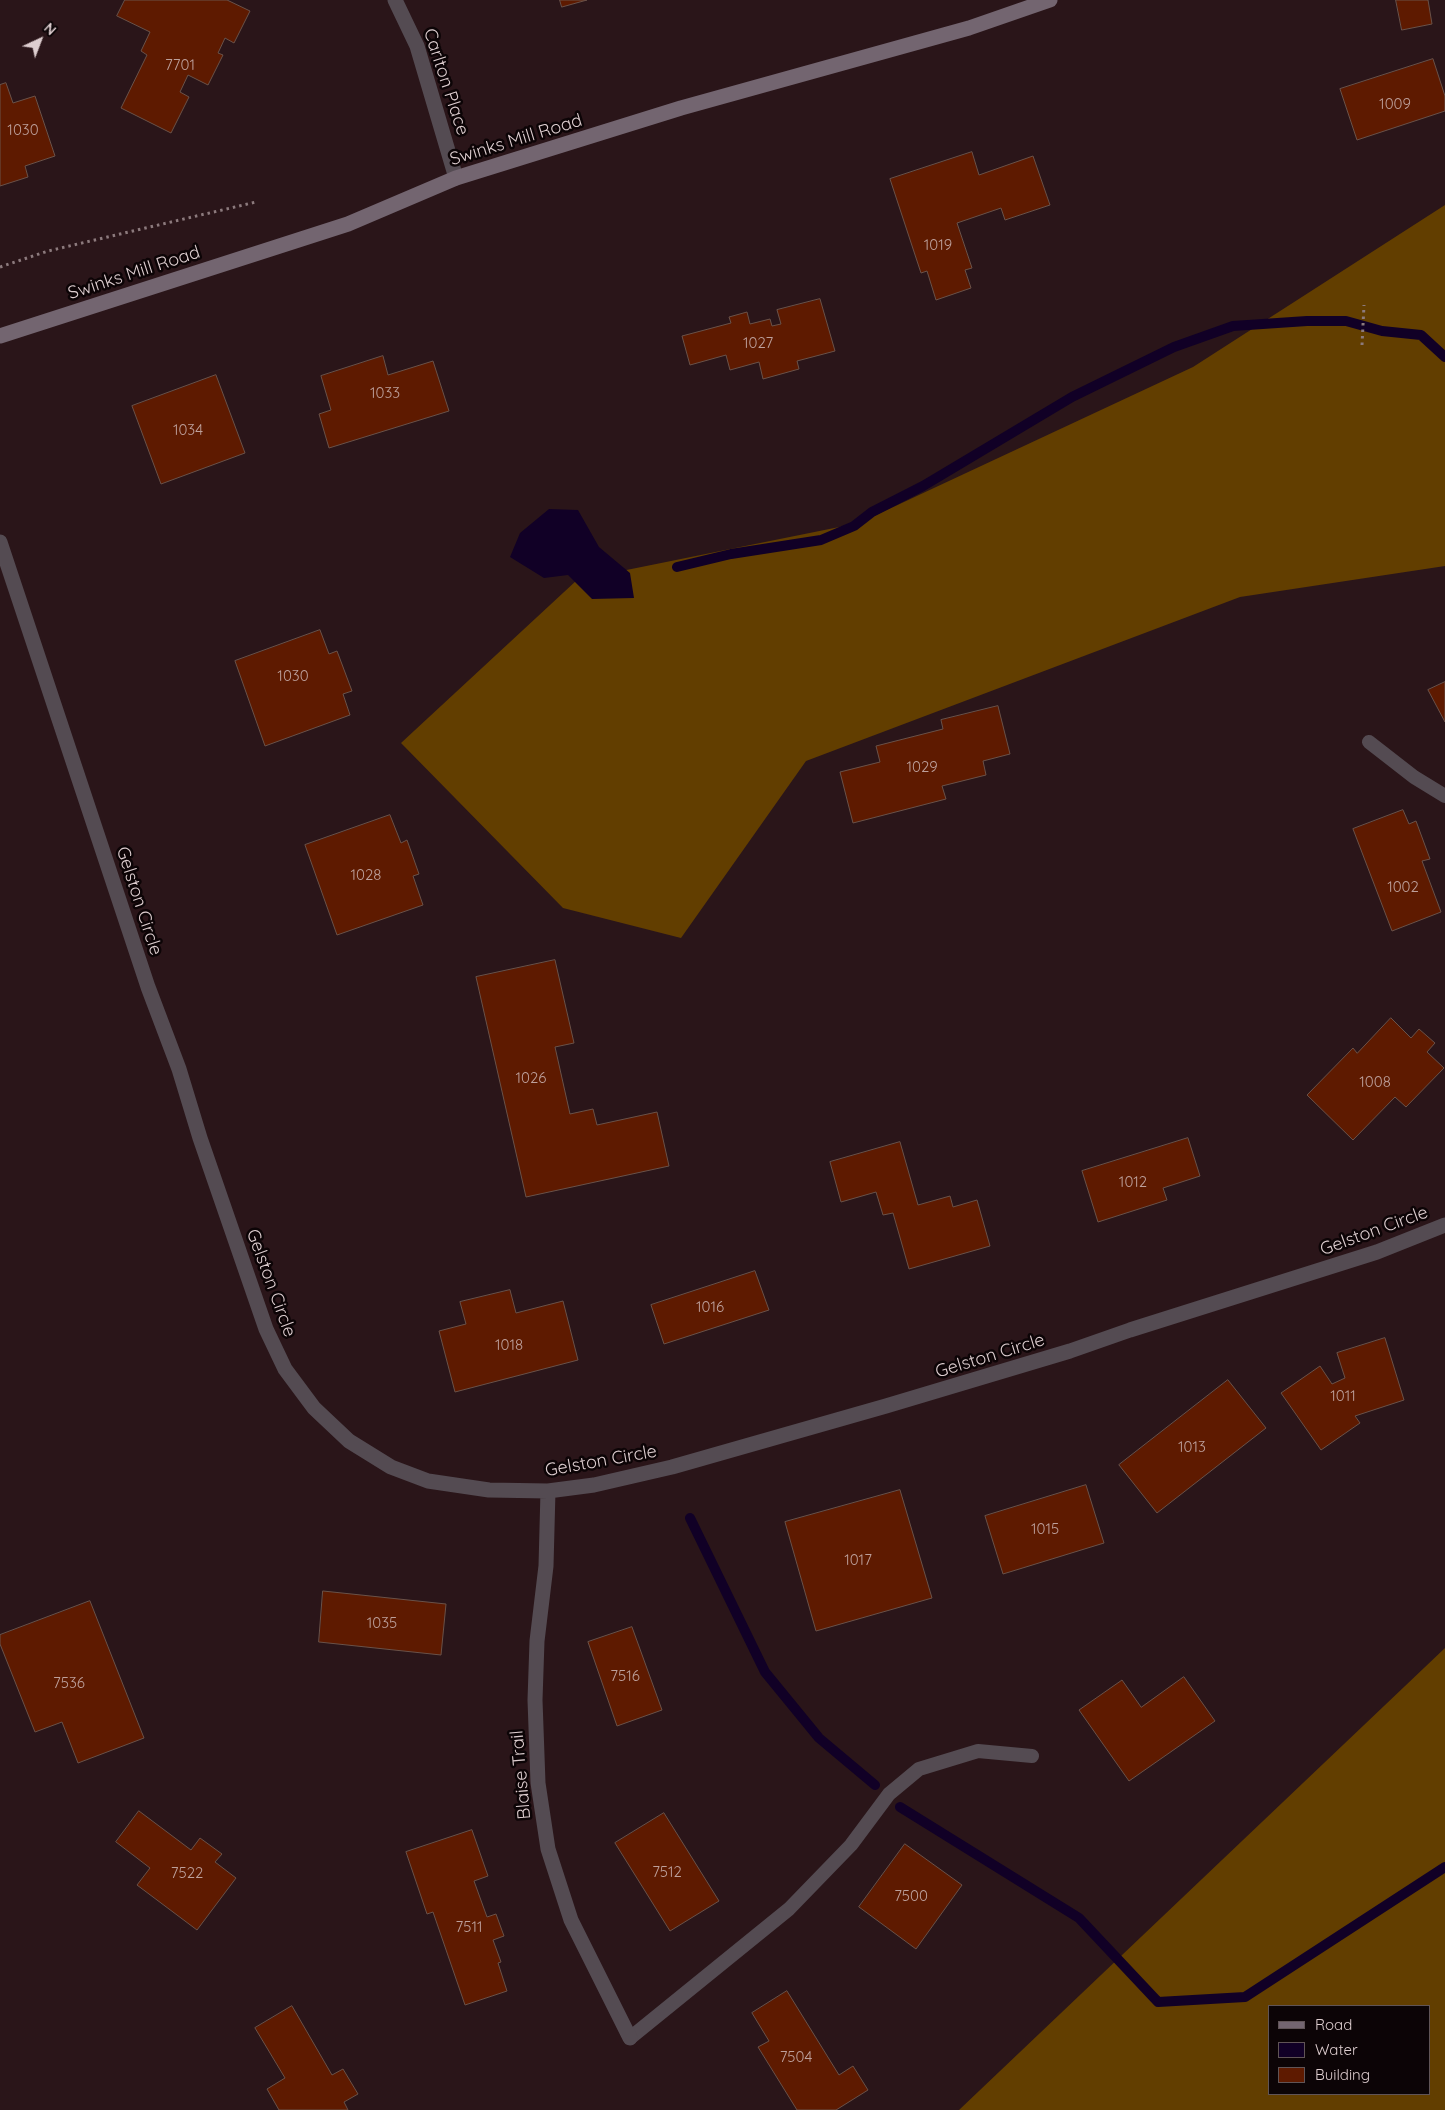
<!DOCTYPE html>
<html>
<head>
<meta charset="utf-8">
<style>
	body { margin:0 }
	#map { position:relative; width:1445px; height:2110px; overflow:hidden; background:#2a1519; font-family:Quicksand,sans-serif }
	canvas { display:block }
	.legend { position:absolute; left:1268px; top:2005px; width:162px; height:90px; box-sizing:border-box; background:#0c0406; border:1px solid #605456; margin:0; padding:6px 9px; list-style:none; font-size:15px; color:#ddcdcf }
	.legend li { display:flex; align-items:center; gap:10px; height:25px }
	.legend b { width:25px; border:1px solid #605456 }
	.north { position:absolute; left:15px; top:15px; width:50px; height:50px; -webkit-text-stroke:4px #0c0406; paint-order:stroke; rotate:43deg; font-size:14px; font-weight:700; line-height:20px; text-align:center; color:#ddcdcf }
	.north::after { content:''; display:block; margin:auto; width:18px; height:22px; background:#ddcdcf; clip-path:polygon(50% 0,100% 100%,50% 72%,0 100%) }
</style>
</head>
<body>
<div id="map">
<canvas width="1445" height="2110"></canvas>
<ul class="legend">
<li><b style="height:6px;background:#736570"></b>Road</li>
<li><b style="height:14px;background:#110026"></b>Water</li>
<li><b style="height:14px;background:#5e1a00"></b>Building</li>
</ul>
<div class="north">N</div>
</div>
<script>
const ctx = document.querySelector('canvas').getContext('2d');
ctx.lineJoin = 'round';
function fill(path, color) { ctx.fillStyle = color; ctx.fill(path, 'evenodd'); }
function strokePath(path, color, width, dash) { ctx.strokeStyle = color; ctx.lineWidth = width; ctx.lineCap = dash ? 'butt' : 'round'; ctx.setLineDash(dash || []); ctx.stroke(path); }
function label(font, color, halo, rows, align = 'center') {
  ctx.font = font + ' Quicksand,sans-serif'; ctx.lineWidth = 5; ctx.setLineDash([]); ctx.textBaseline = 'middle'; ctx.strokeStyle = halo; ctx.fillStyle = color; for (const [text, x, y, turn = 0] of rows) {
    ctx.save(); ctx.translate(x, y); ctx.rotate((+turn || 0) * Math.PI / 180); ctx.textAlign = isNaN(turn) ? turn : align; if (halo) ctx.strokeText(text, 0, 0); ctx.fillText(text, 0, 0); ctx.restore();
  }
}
const forest = new Path2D(`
	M1445 205V566L1240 597 806 761 681 938 563 908 401 743 577 580 859 523 1193 367Z
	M1445 1648V2110H959ZM1429 2006V2094H1269V2006Z`);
const water = new Path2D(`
	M549 509 578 510 599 547 630 573 634 598 592 599 568 575 544 578 510 557 520 533Z`);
const stream = new Path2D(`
	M677 567 731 554 821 540 854 526 872 512 923 486 1072 397 1174 347 1233 326 1307 321H1346L1382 331 1421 335 1445 357
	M690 1518 765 1672 819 1738 875 1785
	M900 1807 1079 1918 1158 2002 1245 1997 1445 1867`);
const building = new Path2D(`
	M125 0H227L250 11 234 43 225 38 218 53 223 55 208 85 188 75 180 92 189 97 171 133 121 108 147 55 141 51 150 32 117 16Z
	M560 0H587L562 7Z
	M1396 0H1428L1432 24 1402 30Z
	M1433 59 1445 96V111L1357 140 1340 89Z
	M6 83 13 103 35 96 55 156 25 166 28 177 0 186V85Z
	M972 152 979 175 1033 156 1050 205 1005 220 1001 208 957 223 972 268 965 270 971 288 936 300 927 271 921 273 890 179Z
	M820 299 835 351 797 361 799 369 763 379 759 362 730 370 726 355 690 365 682 336 731 323 729 317 747 312 750 324 770 319 772 326 781 324 777 310Z
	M383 356 388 375 433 361 449 411 329 448 319 414 331 410 321 376Z
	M216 375 245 453 161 484 132 406Z
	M320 630 329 654 337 651 352 691 343 694 350 715 265 746 235 661Z
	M1445 682V722L1428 690Z
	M998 706 1010 754 983 761 986 775 942 786 946 799 853 823 840 772 880 762 876 746 943 729 941 720Z
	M1403 810 1409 824 1416 821 1430 859 1422 861 1441 912 1392 931 1353 829Z
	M390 815 401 843 407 840 419 874 413 876 423 905 337 935 305 845Z
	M555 960 574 1043 555 1047 570 1114 593 1109 597 1125 657 1112 669 1166 526 1197 476 977Z
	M1391 1018 1411 1038 1419 1029 1435 1043 1427 1052 1444 1068 1406 1107 1395 1097 1353 1140 1307 1095 1353 1048 1357 1053Z
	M1188 1138 1200 1176 1163 1188 1167 1200 1098 1222 1082 1171Z
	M900 1142 918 1205 950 1196 953 1207 977 1200 990 1246 909 1269 893 1213 883 1215 876 1192 841 1202 830 1162Z
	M755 1271 769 1310 664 1344 651 1305Z
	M510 1290 516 1313 563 1301 578 1360 455 1392 439 1331 466 1324 460 1302Z
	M1385 1338 1404 1400 1355 1416 1360 1423 1321 1450 1281 1393 1320 1366 1332 1384 1345 1378 1337 1353Z
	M1228 1380 1266 1428 1157 1513 1119 1465Z
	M1086 1485 1104 1543 1003 1574 985 1516Z
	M900 1490 932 1598 816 1631 785 1522Z
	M323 1591 446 1604 441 1655 319 1642Z
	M90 1601 144 1738 78 1763 62 1722 35 1732 0 1644V1635Z
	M632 1627 662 1710 617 1726 588 1642Z
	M1184 1677 1215 1721 1129 1781 1079 1710 1122 1680 1141 1707Z
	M139 1811 191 1850 200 1838 222 1854 215 1862 236 1878 197 1930 137 1885 150 1868 116 1842Z
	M664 1813 719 1901 670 1931 615 1843Z
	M472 1830 488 1876 474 1881 487 1917 496 1914 504 1936 493 1940 501 1962 498 1963 507 1991 465 2005 433 1912 427 1914 406 1852Z
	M905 1844 962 1885 916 1949 859 1907Z
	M787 1991 839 2075 853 2066 868 2090 836 2110H797L758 2047 769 2041 752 2013Z
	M292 2006 332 2075 343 2069 358 2094 344 2102 348 2110H279L267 2089 285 2078 255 2028Z`);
const path = new Path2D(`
	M0 267 48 251 256 202
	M1362 345 1364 305`);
const lane = new Path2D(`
	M1369 742 1414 777 1445 796
	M630 2038 789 1909 851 1845 889 1794 919 1769 978 1751 1032 1756`);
const street = new Path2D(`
	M395 0 417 46 456 178
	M0 542 148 987 179 1069 200 1138 266 1329 285 1369 314 1408 349 1441 391 1467 428 1481 489 1490 548 1491 594 1485 672 1467 886 1406 1070 1351 1130 1330 1377 1252 1445 1225
	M548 1491 546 1566 537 1641 535 1700 538 1783 548 1849 571 1920 630 2038`);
const secondary = new Path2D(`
	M0 336 348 224 456 178 681 108 969 28 1050 0`);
const numberNames = [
	["7701",180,65],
	["1009",1395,104],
	["1030",23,130],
	["1019",938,245],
	["1027",758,343],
	["1033",385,393],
	["1034",188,430],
	["1030",293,676],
	["1029",922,767],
	["1028",366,875],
	["1002",1403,887],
	["1026",531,1078],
	["1008",1375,1082],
	["1012",1133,1182],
	["1016",710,1307],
	["1018",509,1345],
	["1011",1343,1396],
	["1013",1192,1447],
	["1015",1045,1529],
	["1017",858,1560],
	["1035",382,1623],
	["7516",625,1676],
	["7536",69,1683],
	["7512",667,1872],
	["7522",187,1873],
	["7500",911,1896],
	["7511",469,1927],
	["7504",796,2057]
];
const streetNames = [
	["Carlton Place",446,82,72],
	["Swinks Mill Road",516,140,-17],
	["Swinks Mill Road",134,273,-18],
	["Gelston Circle",139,901,72],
	["Gelston Circle",1374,1231,-20],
	["Gelston Circle",271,1283,70],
	["Gelston Circle",990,1356,-17],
	["Gelston Circle",601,1461,-10],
	["Blaise Trail",521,1775,-95]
];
fill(forest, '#623e00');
fill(water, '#110026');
strokePath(stream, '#110026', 10);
fill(building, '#5e1a00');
strokePath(building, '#6a5249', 1);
strokePath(path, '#8c7a7d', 3, [2.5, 4]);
strokePath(lane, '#544b52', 14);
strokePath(street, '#544b52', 15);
strokePath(secondary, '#736570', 15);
label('15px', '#bda09b', null, numberNames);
label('18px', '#ddcdcf', '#0c0406', streetNames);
</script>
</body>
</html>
